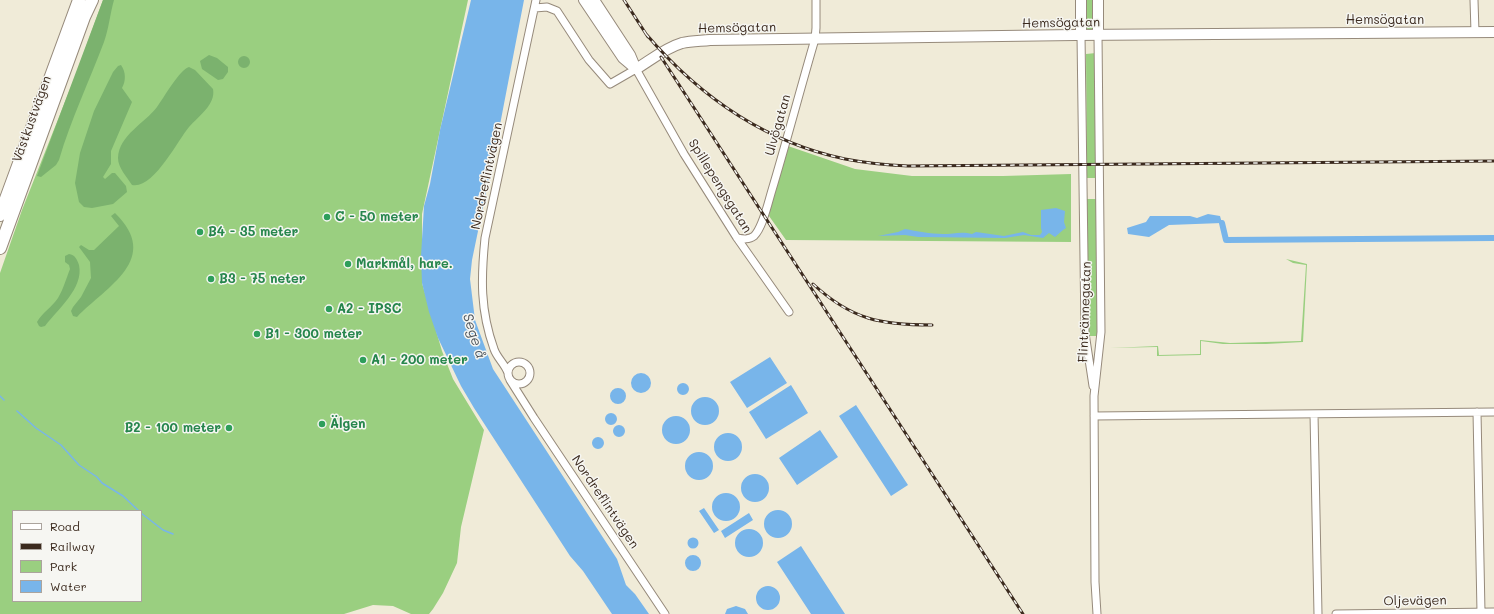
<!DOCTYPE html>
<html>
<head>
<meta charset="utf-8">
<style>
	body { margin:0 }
	#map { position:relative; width:1494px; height:614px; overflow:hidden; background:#f0ebd8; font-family:Mali,sans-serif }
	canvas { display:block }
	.legend { position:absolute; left:12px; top:510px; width:130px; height:92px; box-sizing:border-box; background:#f6f6f2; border:1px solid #aba49d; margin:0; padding:5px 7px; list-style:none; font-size:12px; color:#3b2a1e }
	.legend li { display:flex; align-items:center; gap:8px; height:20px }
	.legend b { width:20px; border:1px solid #aba49d }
</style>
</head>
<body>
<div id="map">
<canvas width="1494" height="614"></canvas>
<ul class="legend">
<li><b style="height:5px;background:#fff"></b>Road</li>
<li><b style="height:5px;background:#3b2a1e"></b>Railway</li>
<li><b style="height:11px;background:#9acf80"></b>Park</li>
<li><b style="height:11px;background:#78b5ea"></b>Water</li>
</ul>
</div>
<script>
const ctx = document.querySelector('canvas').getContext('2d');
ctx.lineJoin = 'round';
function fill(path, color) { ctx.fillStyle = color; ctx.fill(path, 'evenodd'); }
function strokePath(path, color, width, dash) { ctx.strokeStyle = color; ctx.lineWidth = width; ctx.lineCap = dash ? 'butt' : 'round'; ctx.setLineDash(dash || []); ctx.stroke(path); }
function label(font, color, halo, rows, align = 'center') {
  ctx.font = font + ' Mali,sans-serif'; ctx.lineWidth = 3; ctx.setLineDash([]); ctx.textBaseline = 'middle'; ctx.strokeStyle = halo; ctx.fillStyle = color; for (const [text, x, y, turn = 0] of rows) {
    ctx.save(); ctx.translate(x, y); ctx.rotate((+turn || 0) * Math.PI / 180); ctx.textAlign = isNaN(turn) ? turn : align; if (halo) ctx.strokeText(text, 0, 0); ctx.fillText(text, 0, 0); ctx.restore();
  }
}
const green = new Path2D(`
	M103 0H468L422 214V283L442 351 453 379 484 430 461 527 457 563 443 593 433 609 429 614H411L393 606 373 605 344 614H0V273L22 210 76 74ZM13 511H141V601H13Z
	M1085 0H1095V32H1085Z
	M1096 53 1097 178H1087L1086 54Z
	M788 146 855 169 912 176H1003L1071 174V242L786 240 769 216 773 195Z
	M1087 199H1097V336H1089Z
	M1286 259 1307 264 1303 342 1266 344H1223L1201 341V355L1157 356V347L1110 348 1158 346 1159 355 1200 354V340L1230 343 1301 341 1306 265 1293 263Z`);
const forest = new Path2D(`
	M103 0H114C110 14 109 28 104 42 89 82 71 119 59 160L56 165 41 177 37 176Z
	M209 55 217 58 228 67V72L223 79 218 80 202 69 200 61Z
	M238 62a6 6 0 1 1 12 0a6 6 0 1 1-12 0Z
	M121 65C126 72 126 81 122 88L132 102 111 151V164L103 177 105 179 112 173H115L126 186 127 192 113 204 92 208 84 207 79 202 75 183 80 153 94 111 113 72 118 66Z
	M189 67 195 70 213 89C216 104 199 116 189 127 178 140 153 190 132 185 127 177 118 168 118 158 119 135 145 123 157 107 163 99 180 69 189 67Z
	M115 213C162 259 107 286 77 317L73 316 71 311 73 307 81 297 91 278 90 262 79 247 81 245 89 250H94L119 226 111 216Z
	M69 254C75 255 77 259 79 265 84 288 58 309 45 326L41 327 39 326 37 322C42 313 52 307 58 298 63 290 66 279 70 269L69 265 65 262V256Z`);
const water = new Path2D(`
	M471 0H524L498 135 472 260 470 279 475 320 493 369 617 559 626 585 635 594 649 614H612L583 571 570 556 474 408 461 386 438 338 429 312 422 283 421 256 424 206 430 184 440 130Z
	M1056 208 1065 211 1064 222 1066 228 1063 230 1055 237 1049 233 1043 238 1024 235 1005 238 918 237 905 235 878 236 898 232 905 229C917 231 930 234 943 234 953 234 962 231 972 234L976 232 1004 236 1023 232 1031 235H1040L1042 232 1041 228V210Z
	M1208 214 1220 216 1222 223 1169 225 1149 237 1128 234 1127 228 1146 222 1150 216H1190L1197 218Z
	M770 357 787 383 747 408 730 382Z
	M631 383a10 10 0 1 1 20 0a10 10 0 1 1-20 0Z
	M677 389a6 6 0 1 1 12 0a6 6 0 1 1-12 0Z
	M791 385 808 413 766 439 749 412Z
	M610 396a8 8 0 1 1 16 0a8 8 0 1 1-16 0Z
	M691 411a14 14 0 1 1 28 0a14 14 0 1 1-28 0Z
	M856 405 908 485 891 496 839 416Z
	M605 419a6 6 0 1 1 12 0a6 6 0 1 1-12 0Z
	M662 430a14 14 0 1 1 28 0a14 14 0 1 1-28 0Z
	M613 431a6 6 0 1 1 12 0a6 6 0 1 1-12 0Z
	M820 430 838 457 797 485 779 458Z
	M714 447a14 14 0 1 1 28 0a14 14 0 1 1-28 0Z
	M592 443a6 6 0 1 1 12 0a6 6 0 1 1-12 0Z
	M685 466a14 14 0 1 1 28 0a14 14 0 1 1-28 0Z
	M741 488a14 14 0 1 1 28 0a14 14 0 1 1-28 0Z
	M712 507a14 14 0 1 1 28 0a14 14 0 1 1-28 0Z
	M704 508 719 530 714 533 699 511Z
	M764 524a14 14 0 1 1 28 0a14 14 0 1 1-28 0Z
	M749 513 753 520 725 538 721 531Z
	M735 543a14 14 0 1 1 28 0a14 14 0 1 1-28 0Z
	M687.5 543a5.5 5.5 0 1 1 11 0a5.5 5.5 0 1 1-11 0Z
	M801 546 845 614H811L777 562Z
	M685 563a8 8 0 1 1 16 0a8 8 0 1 1-16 0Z
	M756 598a12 12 0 1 1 24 0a12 12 0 1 1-24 0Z
	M736 606 745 609 748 614H725L727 609Z`);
const stream = new Path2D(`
	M0 396 4 400
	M17 411 36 428 61 445 79 465 97 477 102 483 123 496 139 511
	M141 513 163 530 173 534`);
const canal = new Path2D(`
	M1222 223 1226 240 1494 238`);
const street = new Path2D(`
	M1474 0 1475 32
	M535 8 547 7 557 11 589 60 610 84 636 69 684 154 737 238 789 312
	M1081 35 1085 333 1093 386
	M737 238C743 239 749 240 754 236 763 227 768 203 772 190 787 140 800 90 815 39L816 28V0
	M508 373a11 11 0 1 1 22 0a11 11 0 1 1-22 0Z
	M508 373C505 364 497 358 494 349 480 310 481 278 485 238L536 0
	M510 380 534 418 665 614
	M1477 412 1481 612
	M1314 414 1318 614
	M1094 416 1494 412
	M1097 614 1095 582 1094 396 1101 332 1098 35
	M1336 614 1494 612`);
const secondary = new Path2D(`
	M584 0 623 58 636 69
	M594 0 630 55 635 67
	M1081 0V35
	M1098 0V35
	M636 69C651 60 665 48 682 43 691 41 701 41 710 40L1075 35 1494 32`);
const highway = new Path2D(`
	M0 215 79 0
	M0 248 84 17 92 0`);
const rail = new Path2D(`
	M624 0 648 37
	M646 34C699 96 764 142 845 159 866 163 887 165 908 166L1494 161
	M661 57 1023 614
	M813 284C852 320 881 325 932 325`);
const markers = [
	[327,217,4,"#2e9e5b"],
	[200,232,4,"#2e9e5b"],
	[348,264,4,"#2e9e5b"],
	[211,279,4,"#2e9e5b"],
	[329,309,4,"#2e9e5b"],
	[257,334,4,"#2e9e5b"],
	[363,360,4,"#2e9e5b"],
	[322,424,4,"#2e9e5b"],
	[229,428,4,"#2e9e5b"]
];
const streetNames = [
	["Hemsögatan",1385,20],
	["Hemsögatan",1061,23,-1],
	["Hemsögatan",737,28,-1],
	["Västkustvägen",32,119,-70],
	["Ulvögatan",778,125,-74],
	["Nordreflintvägen",487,176,-78],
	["Spillepengsgatan",720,186,58],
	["Flintrännegatan",1085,312,-88],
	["Nordreflintvägen",605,502,56],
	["Oljevägen",1415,601,-1]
];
const leisureNames = [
	["C - 50 meter",335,217],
	["B4 - 35 meter",208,232],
	["Markmål, hare.",356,264],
	["B3 - 75 neter",219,279],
	["A2 - IPSC",337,309],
	["B1 - 300 meter",265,334],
	["A1 - 200 meter",371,360],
	["Älgen",330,424],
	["B2 - 100 meter",221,428,"right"]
];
const waterNames = [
	["Sege å",474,336,72]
];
fill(green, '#9acf80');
fill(forest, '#7bb26e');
fill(water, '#78b5ea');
strokePath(stream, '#78b5ea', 1.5);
strokePath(canal, '#78b5ea', 6);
strokePath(street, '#968a7b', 9);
strokePath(secondary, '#968a7b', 12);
strokePath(highway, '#968a7b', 14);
strokePath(street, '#fff', 7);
strokePath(secondary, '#fff', 10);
strokePath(highway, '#fff', 12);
strokePath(rail, '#3b2a1e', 3);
strokePath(rail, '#f6f6f2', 1.5, [4.5]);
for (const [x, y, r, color] of markers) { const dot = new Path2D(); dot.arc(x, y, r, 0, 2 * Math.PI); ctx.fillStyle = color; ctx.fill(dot); strokePath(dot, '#f6f6f2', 1.5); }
label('13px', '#3b2a1e', '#f6f6f2', streetNames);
label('bold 13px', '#27864d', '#f6f6f2', leisureNames, 'left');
label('italic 14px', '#4d545b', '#f6f6f2', waterNames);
</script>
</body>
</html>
